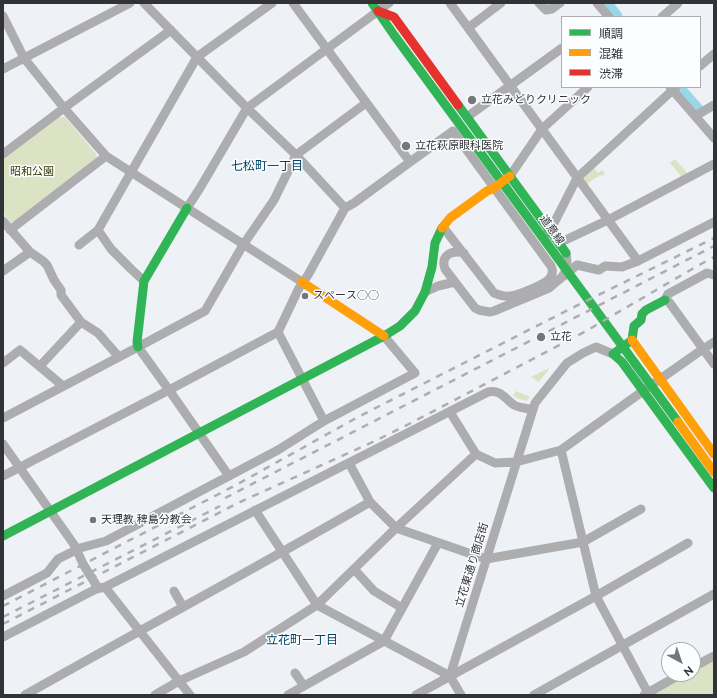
<!DOCTYPE html>
<html>
<head>
<meta charset="utf-8">
<style>
	body { margin:0 }
	#map { position:relative; width:717px; height:698px; overflow:hidden; background:#eef1f6; font-family:Raleway,"Noto Sans JP",sans-serif }
	canvas { display:block }
	.frame { position:absolute; inset:0; border:4px solid #313337; pointer-events:none }
	.legend { position:absolute; left:561px; top:16px; width:140px; height:72px; box-sizing:border-box; background:#fcfdff; border:1px solid #abacaf; margin:0; padding:5px 7px; list-style:none; font-size:12px; color:#313337 }
	.legend li { display:flex; align-items:center; gap:8px; height:20px }
	.legend b { width:20px; border:1px solid #abacaf }
	.north { position:absolute; left:661px; top:642px; width:40px; height:40px; box-sizing:border-box; background:#fcfdff; border:1px solid #abacaf; border-radius:50%; rotate:140deg; font-size:11px; font-weight:700; line-height:16px; text-align:center; color:#313337 }
	.north::after { content:''; display:block; margin:auto; width:14px; height:18px; background:#73767a; clip-path:polygon(50% 0,100% 100%,50% 72%,0 100%) }
</style>
</head>
<body>
<div id="map">
<canvas width="717" height="698"></canvas>
<div class="frame"></div>
<ul class="legend">
<li><b style="height:5px;background:#30b455"></b>順調</li>
<li><b style="height:5px;background:#ff9f0a"></b>混雑</li>
<li><b style="height:5px;background:#e5322d"></b>渋滞</li>
</ul>
<div class="north">N</div>
</div>
<script>
const ctx = document.querySelector('canvas').getContext('2d');
ctx.lineJoin = 'round';
function fill(path, color) { ctx.fillStyle = color; ctx.fill(path, 'evenodd'); }
function strokePath(path, color, width, dash) { ctx.strokeStyle = color; ctx.lineWidth = width; ctx.lineCap = dash ? 'butt' : 'round'; ctx.setLineDash(dash || []); ctx.stroke(path); }
function label(font, color, halo, rows, align = 'center') {
  ctx.font = font + ' Raleway,"Noto Sans JP",sans-serif'; ctx.lineWidth = 3; ctx.setLineDash([]); ctx.textBaseline = 'middle'; ctx.strokeStyle = halo; ctx.fillStyle = color; for (const [text, x, y, turn = 0] of rows) {
    ctx.save(); ctx.translate(x, y); ctx.rotate((+turn || 0) * Math.PI / 180); ctx.textAlign = isNaN(turn) ? turn : align; if (halo) ctx.strokeText(text, 0, 0); ctx.fillText(text, 0, 0); ctx.restore();
  }
}
const green = new Path2D(`
	M59 117H65L97 155 96 159 16 221 11 222 3 213V158Z
	M675 159 688 174 682 177 670 163Z
	M594 168 598 173 602 170 605 174 602 176 601 175 596 178H595L587 184 584 180 585 176Z
	M549 368V369L539 382 531 377Z
	M516 391 530 397 527 401 516 398 513 395Z
	M714 660V695H655L656 692 689 674H693V672Z`);
const river = new Path2D(`
	M546 3 548 5 552 3
	M604 3 615 17
	M676 87 697 111`);
const street = new Path2D(`
	M144 3 247 108 296 155 345 208
	M293 3 410 162
	M450 3 638 261
	M539 3 546 10 552 9 560 3
	M597 3 609 17
	M3 16 24 58 64 108 106 156 302 282
	M662 17 678 3
	M468 28 501 3
	M700 66 714 54
	M3 69 130 3
	M670 87 714 138
	M695 116 714 105
	M467 117 562 48
	M3 154 64 108 171 30
	M510 176 542 129 588 87
	M187 208 200 188 247 108 389 3
	M3 221 30 252 3 271
	M10 230 106 156
	M546 234 550 231 577 178 676 87
	M559 243 608 220 714 164
	M79 245 98 230
	M30 252 43 261 47 265 54 280 61 290V295L81 322 98 333 119 357
	M464 253C452 250 440 255 445 269L475 308 479 310 484 311 490 312 494 311 549 288 562 277 565 272 567 262 566 253
	M714 275 707 273 668 294 665 300 669 302 714 364
	M564 276 577 265 599 270 605 266 622 267 638 261 714 222
	M144 281 131 269 111 249 98 230 197 57 272 3
	M425 292 438 286 455 282
	M278 332 324 421
	M138 347 169 390 229 476
	M3 363 20 350 63 386
	M40 366 81 322
	M450 412 476 454 495 463 516 462 561 450 643 391 703 349 714 342
	M3 418 138 347 205 311 243 245 274 200 296 155 366 103
	M3 444 75 546 83 564 98 588
	M561 450 596 596 649 695
	M349 463 370 502 396 528 486 559 583 542 641 509
	M3 476 169 390 278 332 299 288 308 275 345 208 354 203 410 162 453 131 551 266C553 270 553 274 550 278 546 284 517 296 510 296 504 297 499 295 494 293L443 227
	M255 510 317 605 450 676 461 695
	M354 569 374 591 402 608
	M105 587 190 695
	M174 591 183 607
	M3 596 47 573 58 559 80 548 106 541 278 450 324 421 415 373 384 336
	M3 637 96 589 105 587 488 392C501 389 505 399 514 405 519 408 527 408 533 410
	M693 667 714 656
	M295 673 304 686
	M450 676 535 403 567 363 583 353 596 347 613 354
	M25 695C140 630 256 568 370 502
	M155 695 179 681 244 652 317 605 396 528 476 454
	M288 695 384 641 438 543
	M416 695 596 596 688 543
	M534 695 714 594
	M644 695 681 674`);
const fast = new Path2D(`
	M372 3 394 35 678 422
	M458 105 566 253
	M665 300 646 310 642 314 641 320 634 326 632 340 613 354 622 362 714 488
	M138 347 137 342 144 281 187 208
	M3 536 384 336 400 326 415 311 425 292 432 267 435 243 442 228`);
const slow = new Path2D(`
	M442 228 450 218 487 191 494 188 510 176
	M302 282 384 336
	M632 340 714 454
	M678 422 714 472`);
const jam = new Path2D(`
	M378 11 394 17 458 105`);
const rail = new Path2D(`
	M225 498 714 246
	M3 606 236 485 358 417 568 310 714 238
	M3 617 220 506
	M3 624 240 502 375 441 411 423 586 331 699 265 714 257`);
const markers = [
	[472,100,5,"#73767a"],
	[406,146,5,"#73767a"],
	[305,296,4,"#73767a"],
	[541,337,5,"#73767a"],
	[93,520,4,"#73767a"]
];
const poiNames = [
	["立花みどりクリニック",481,100],
	["立花萩原眼科医院",415,146],
	["スペース○○",313,296],
	["立花",550,337],
	["天理教 稗島分教会",101,520]
];
const parkNames = [
	["昭和公園",32,172]
];
const streetNames = [
	["道意線",552,230,54],
	["立花東通り商店街",472,565,-73]
];
const neighbourhoodNames = [
	["七松町一丁目",267,166],
	["立花町一丁目",302,640]
];
fill(green, '#dce2c4');
strokePath(river, '#99d6e7', 15);
strokePath(street, '#adadaf', 9);
strokePath(fast, '#30b455', 9);
strokePath(slow, '#ff9f0a', 9);
strokePath(jam, '#e5322d', 9);
strokePath(rail, '#adaeb0', 2.5, [7, 7]);
for (const [x, y, r, color] of markers) { const dot = new Path2D(); dot.arc(x, y, r, 0, 2 * Math.PI); ctx.fillStyle = color; ctx.fill(dot); strokePath(dot, '#fcfdff', 1.5); }
label('11px', '#313337', '#fcfdff', poiNames, 'left');
label('11px', '#383c08', '#fcfdff', parkNames);
label('11px', '#313337', '#fcfdff', streetNames);
label('12px', '#004463', '#fcfdff', neighbourhoodNames);
</script>
</body>
</html>
